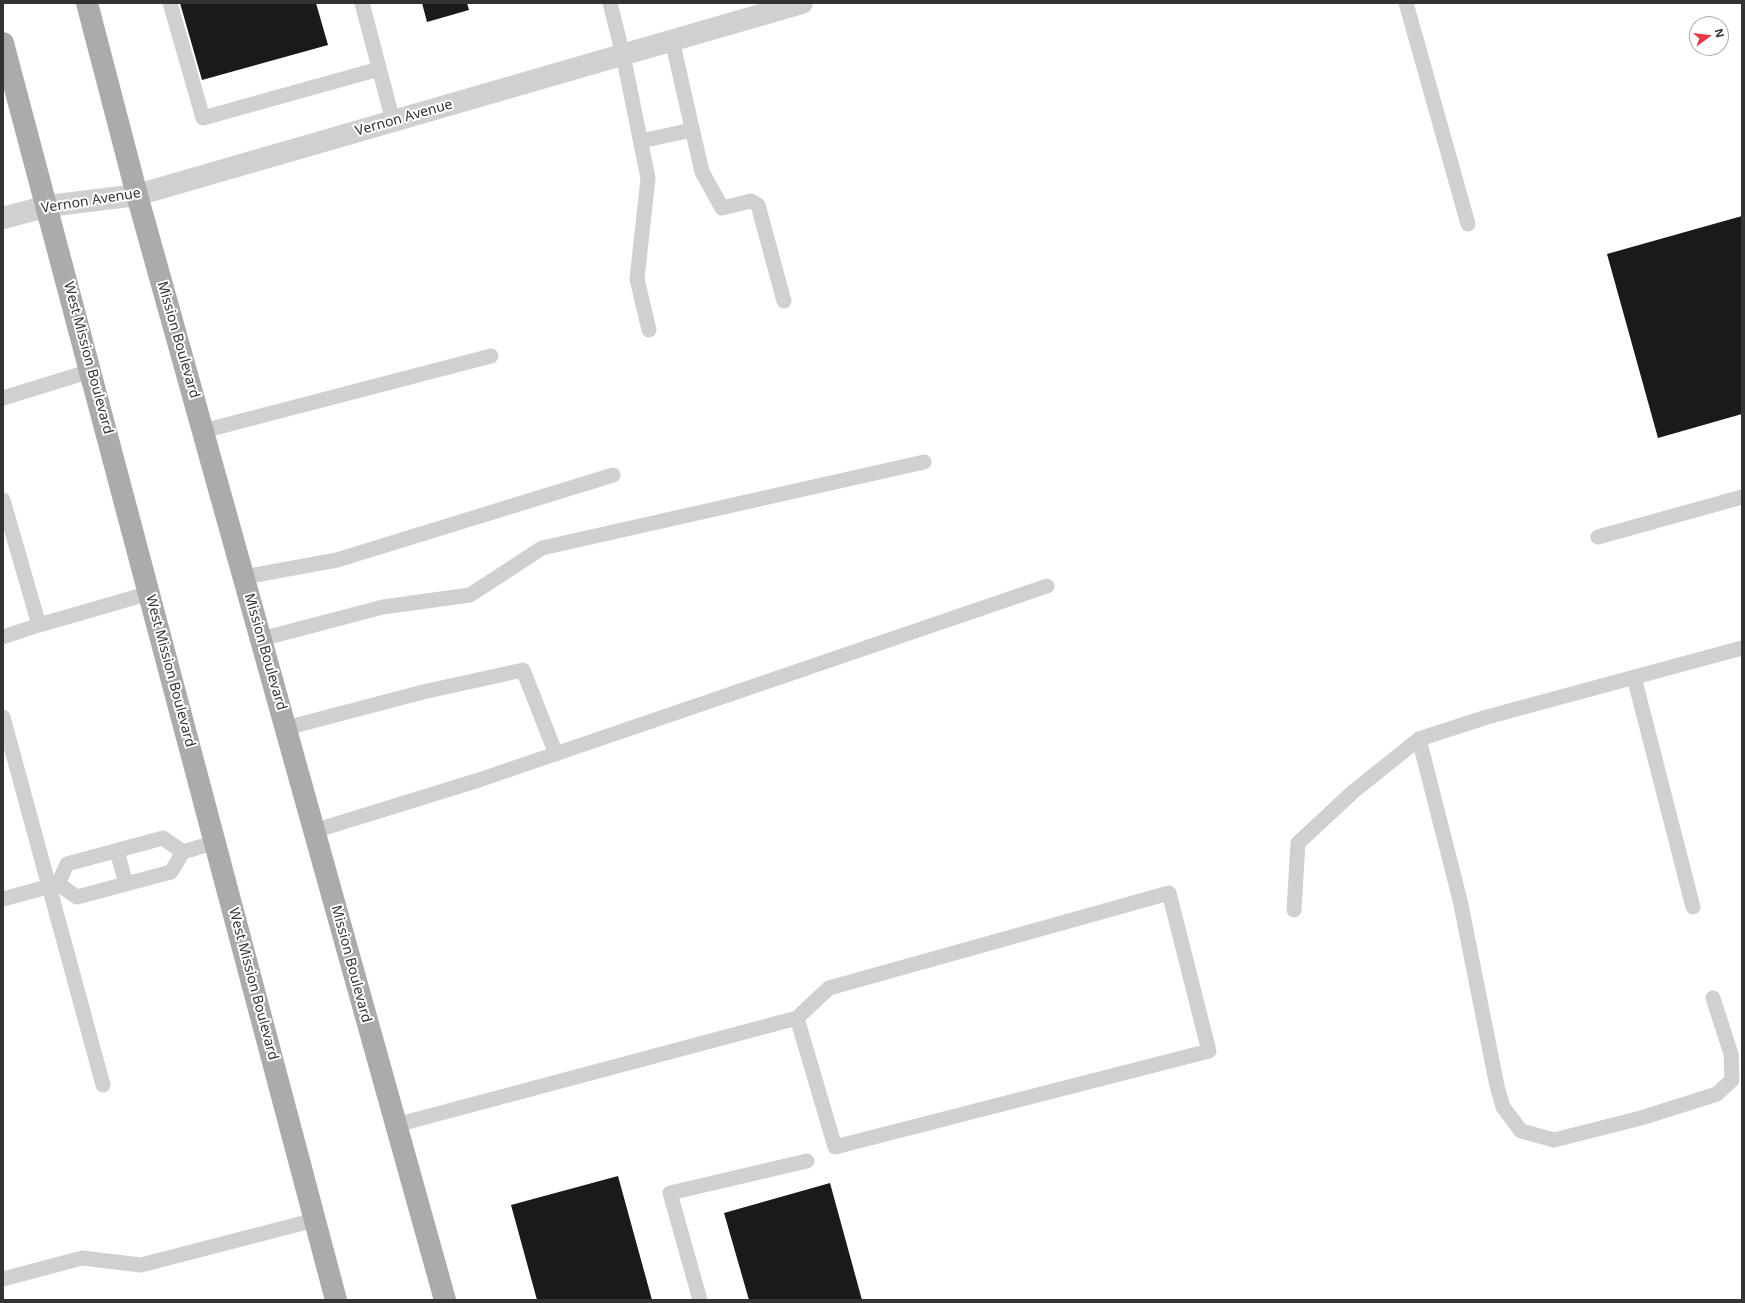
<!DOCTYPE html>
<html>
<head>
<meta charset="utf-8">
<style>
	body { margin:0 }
	#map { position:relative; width:1745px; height:1303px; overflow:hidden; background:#fff; font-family:"Noto Sans",sans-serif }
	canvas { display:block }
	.frame { position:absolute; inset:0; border:4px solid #333; pointer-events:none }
	.north { position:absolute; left:1689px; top:16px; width:40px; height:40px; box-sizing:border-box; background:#fff; border:1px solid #adadad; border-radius:50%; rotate:75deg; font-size:11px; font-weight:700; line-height:16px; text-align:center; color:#333 }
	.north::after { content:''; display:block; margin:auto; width:14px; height:18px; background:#e63946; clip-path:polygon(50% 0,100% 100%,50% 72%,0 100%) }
</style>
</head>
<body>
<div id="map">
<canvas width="1745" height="1303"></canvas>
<div class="frame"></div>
<div class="north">N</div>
</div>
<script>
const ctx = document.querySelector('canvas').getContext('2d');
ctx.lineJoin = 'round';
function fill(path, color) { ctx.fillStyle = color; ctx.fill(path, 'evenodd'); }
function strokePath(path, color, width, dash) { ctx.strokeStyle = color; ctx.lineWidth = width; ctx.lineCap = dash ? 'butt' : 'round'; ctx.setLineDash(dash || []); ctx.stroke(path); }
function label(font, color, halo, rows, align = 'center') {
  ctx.font = font + ' "Noto Sans",sans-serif'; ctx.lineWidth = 4; ctx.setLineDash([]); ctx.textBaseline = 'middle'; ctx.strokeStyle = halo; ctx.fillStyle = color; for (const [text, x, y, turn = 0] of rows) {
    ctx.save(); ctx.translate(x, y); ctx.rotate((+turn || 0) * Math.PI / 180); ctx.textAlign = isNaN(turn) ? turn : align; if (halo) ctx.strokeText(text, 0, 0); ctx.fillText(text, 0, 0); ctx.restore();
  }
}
const building = new Path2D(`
	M180 3H316L328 45 202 80Z
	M422 3H467L469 10 427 22Z
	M1742 216V414L1658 438 1607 254Z
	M618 1176 652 1300H537L511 1205Z
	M830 1183 862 1300H749L724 1213Z`);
const service = new Path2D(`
	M170 3 203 118 379 69
	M362 3 393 121
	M610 3 623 55 648 178 637 279 649 330
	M1406 3 1468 224
	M672 40 702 172 722 208 751 201 758 205 784 301
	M641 141 692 130
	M3 398 91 371
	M203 431 491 356
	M3 500 39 625 150 593
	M1598 537 1742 497
	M244 577 337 560 613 475
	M3 637 39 625
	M261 639 383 607 470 595 542 548 924 462
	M1634 677 1693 907
	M3 717 103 1085
	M286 728 423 692 523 670 556 754
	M314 831 479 780 1047 586
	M117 851 126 884
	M58 884 67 864 163 838 183 852
	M3 899 58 884 77 897 171 872 183 852 216 842
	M1294 910 1298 843 1354 791 1419 739
	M1713 998 1731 1054 1732 1080 1717 1094 1641 1118 1554 1140 1521 1131 1503 1107 1497 1086 1460 900 1419 739 1487 717 1742 648
	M396 1125 797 1018 829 988 1169 893 1209 1051 835 1147 797 1018
	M3 1279 82 1258 141 1265 315 1220
	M700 1300 670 1193 807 1161`);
const tertiary = new Path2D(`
	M3 218 48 206 137 195 802 3`);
const primary = new Path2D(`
	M87 3 137 195 445 1300
	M3 43 336 1300`);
const streetNames = [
	["Vernon Avenue",404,118,-16],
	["Vernon Avenue",91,201,-9],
	["Mission Boulevard",178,340,74],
	["West Mission Boulevard",88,358,75],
	["Mission Boulevard",265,652,74],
	["West Mission Boulevard",170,671,75],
	["Mission Boulevard",351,964,75],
	["West Mission Boulevard",253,984,75]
];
fill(building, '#1a1a1a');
strokePath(service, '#d0d0d0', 15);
strokePath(tertiary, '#d0d0d0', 22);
strokePath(primary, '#ababab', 22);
label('14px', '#333', '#fff', streetNames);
</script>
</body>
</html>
